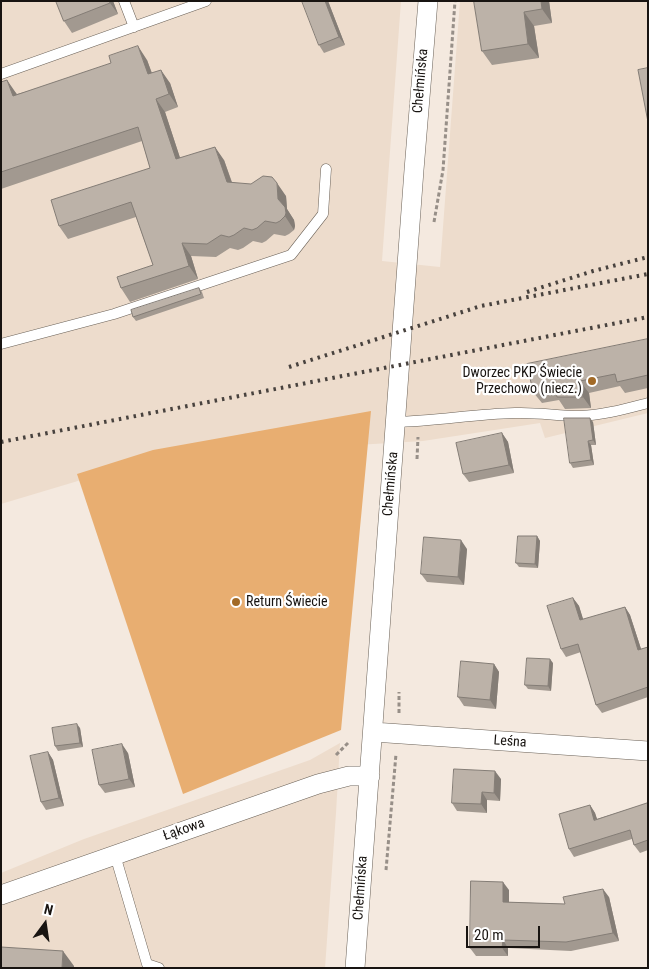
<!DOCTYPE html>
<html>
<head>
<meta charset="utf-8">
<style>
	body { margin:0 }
	#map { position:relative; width:649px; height:969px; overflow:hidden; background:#f4e9df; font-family:"Roboto Condensed",sans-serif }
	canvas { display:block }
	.frame { position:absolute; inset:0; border:2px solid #181411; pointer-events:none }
	.north { position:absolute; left:20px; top:899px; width:50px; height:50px; -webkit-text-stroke:4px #fff; paint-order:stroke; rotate:14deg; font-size:14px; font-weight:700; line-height:20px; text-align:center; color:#181411 }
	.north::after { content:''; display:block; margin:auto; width:18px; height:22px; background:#181411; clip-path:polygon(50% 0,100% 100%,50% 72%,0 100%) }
	.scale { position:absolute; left:466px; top:926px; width:74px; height:22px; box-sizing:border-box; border:2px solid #181411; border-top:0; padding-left:6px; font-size:15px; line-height:18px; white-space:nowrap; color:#181411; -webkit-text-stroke:4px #fff; paint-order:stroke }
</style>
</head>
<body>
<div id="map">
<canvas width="649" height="969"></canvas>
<div class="frame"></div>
<div class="north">N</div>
<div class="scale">20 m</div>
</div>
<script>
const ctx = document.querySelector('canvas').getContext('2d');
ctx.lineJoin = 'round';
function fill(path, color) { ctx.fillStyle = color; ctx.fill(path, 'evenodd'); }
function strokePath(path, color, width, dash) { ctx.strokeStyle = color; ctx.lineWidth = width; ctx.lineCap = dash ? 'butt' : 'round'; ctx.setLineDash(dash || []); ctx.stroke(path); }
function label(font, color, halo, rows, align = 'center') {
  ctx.font = font + ' "Roboto Condensed",sans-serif'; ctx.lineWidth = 4.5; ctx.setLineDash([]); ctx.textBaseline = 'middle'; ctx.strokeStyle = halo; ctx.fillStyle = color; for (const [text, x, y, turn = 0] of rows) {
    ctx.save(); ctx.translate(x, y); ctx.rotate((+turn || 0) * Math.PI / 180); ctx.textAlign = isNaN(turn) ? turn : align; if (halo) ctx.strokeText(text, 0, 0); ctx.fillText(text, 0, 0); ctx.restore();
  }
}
const built = new Path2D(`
	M1 1H401L382 261 440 267 460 1H648V413L545 438 540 423 423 441 158 457 1 504Z
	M340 743 336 813 325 968H1V873L84 839 310 760Z`);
const green = new Path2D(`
	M371 411 341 730 183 794 77 474 153 450Z`);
const path = new Path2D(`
	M434 222 443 170 455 1
	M417 459 418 437
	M399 713V692
	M336 755 349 742
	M386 870 396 754`);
const lane = new Path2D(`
	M124 1 134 27
	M1 74 206 1
	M1 344 114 314 291 255 323 214 326 169
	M396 422C436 421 475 414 515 413 537 412 558 416 580 416 604 415 625 409 648 403
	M115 855 147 964 159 968`);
const street = new Path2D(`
	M373 732 648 751
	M1 895 318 784 349 776H370
	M355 968 414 170 428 1`);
const rail = new Path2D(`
	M527 292 593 271 648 257
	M289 367 481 306 648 274
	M1 442 648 317`);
const wall = new Path2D(`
	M56 1H113L118 14 72 33 64 21Z
	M328 1 345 45 324 53 319 45Z
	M474 1H549L552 23 534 26 539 58 492 65 482 51Z
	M147 60 152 73 170 83 178 107 165 112 180 158 224 160 232 182 286 196 287 209 294 220 295 226 294 230 289 234 285 236 274 234 266 241 262 243 253 241 243 248 238 250 230 248 216 257 191 256 198 279 130 302 121 288 153 265 136 217 68 239 59 226 150 168 142 141 1 189V82L16 93 17 94Z
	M199 288 202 292 204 298 136 321 133 317Z
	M648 339V388L625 393 620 386 589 393 591 408 565 409 559 400 542 403 533 392Z
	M593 422 596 445H591L594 465 573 468 570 463Z
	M502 433 508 442 514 473 469 482 463 474Z
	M537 536 540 541 538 568 519 567 516 563Z
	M467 549 464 585 427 582 421 574Z
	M573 598 579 606 583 620 625 607 630 615 641 649 648 647V697L602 713 596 705 581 652 566 657 561 649Z
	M553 663 551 691 528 689 525 685Z
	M494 664 499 672 496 709 464 706 458 697Z
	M80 728 83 747 58 751 55 746Z
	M48 752 53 760 64 806 46 810 41 802Z
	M128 753 135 787 105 793 99 785Z
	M501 779 500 801 487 800V813L457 811 452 803Z
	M648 803V850L640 853 634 845 632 839 574 857 569 849 590 805 595 813 597 819Z
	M509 890V902L565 904 609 897 619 941 571 951 508 948V956H476L470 948Z`);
const shadedWall = new Path2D(`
	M109 1H113L118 14 110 3Z
	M325 1H328L345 45 339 37Z
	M541 1H549L552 23 542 9Z
	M524 12 534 26 539 58 528 44Z
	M138 46 147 60 157 88 148 74Z
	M161 70 170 83 178 107 169 94Z
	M7 80 16 93 22 109 13 96Z
	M156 99 165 112 185 173 176 159Z
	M215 147 224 160 236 195 227 182Z
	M277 183 286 196 287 209 294 220 295 226 294 230 285 216 278 199Z
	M182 243 191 256 198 279 189 266Z
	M580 381 589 393 591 408 583 397Z
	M590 418 593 422 596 445 593 440Z
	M502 433 508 442 514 473 509 465Z
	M588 441 591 445 594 465 591 460Z
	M537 536 540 541 538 568 535 564Z
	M461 540 467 549 464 585 458 577Z
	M573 598 579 606 586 628 580 620Z
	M625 607 630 615 644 658 638 650Z
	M550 659 553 663 551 691 548 686Z
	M494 664 499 672 496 709 490 700Z
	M77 724 80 728 83 747 80 743Z
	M122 744 128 753 135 787 129 779Z
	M48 752 53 760 64 806 59 798Z
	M495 771 501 779 500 801 494 793Z
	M482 792 487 800V813L481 804Z
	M590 805 595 813 600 828 594 820Z
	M503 882 509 890V910L503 902Z
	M603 889 609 897 619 941 613 933Z
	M503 940 508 948V956L502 948Z
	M63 951 74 966V968H62Z`);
const building = new Path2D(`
	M56 1H109L110 3 64 21Z
	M302 1H325L339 37 319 45Z
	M474 1H541L542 9 524 12 528 44 482 51Z
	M138 46 148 74 161 70 169 94 156 99 176 159 215 147 227 182 251 184 263 176 272 177 277 183 278 199 285 207 286 213 285 216 280 221 276 223 265 221 257 228 252 230 244 228 234 235 229 237 221 235 207 244 182 243 189 266 121 288 117 277 153 265 131 202 59 226 51 200 150 168 138 127 1 172V82L7 80 13 96 111 63 109 56Z
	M648 68V122L638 70Z
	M199 288 201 294 133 317 131 310Z
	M648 339V375L617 382 615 374 580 381 583 397H557L555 387 533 392 527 364Z
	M564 418H590L593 440 588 441 591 460 570 463Z
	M502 433 509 465 463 474 456 443Z
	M518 536H537L535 564 516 563Z
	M424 537 461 540 458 577 421 574Z
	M573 598 580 620 625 607 638 650 648 647V687L596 705 578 644 561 649 547 606Z
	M527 658 550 659 548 686 525 685Z
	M461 661 494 664 490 700 458 697Z
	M77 724 80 743 55 746 52 728Z
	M122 744 129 779 99 785 92 750Z
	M48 752 59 798 41 802 30 756Z
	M454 769 495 771 494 793 482 792 481 804 452 803Z
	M648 803V840L634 845 630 830 569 849 559 814 590 805 594 820Z
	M471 881 503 882V902L565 904 563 897 603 889 613 933 566 942 503 940 502 948H470Z
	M1 947 63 951 62 968H1Z`);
const markers = [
	[592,381,5,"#a26a27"],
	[236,602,5,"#a26a27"]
];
const streetNames = [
	["Chełmińska",421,81,-85],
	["Chełmińska",391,484,-85],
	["Leśna",510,742,4],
	["Łąkowa",184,830,-19],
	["Chełmińska",361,888,-86]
];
const poiNames = [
	["Dworzec PKP Świecie",582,373],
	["Przechowo (niecz.)",582,389],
	["Return Świecie",246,602,"left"]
];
fill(built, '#eddccc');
fill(green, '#e8ae71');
strokePath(lane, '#6a6157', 11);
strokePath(street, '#6a6157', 20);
strokePath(path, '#978f88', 3, [4, 2.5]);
strokePath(lane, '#fff', 10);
strokePath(street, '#fff', 19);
strokePath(rail, '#48423e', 4, [2.5, 5]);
fill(wall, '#a29990');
fill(shadedWall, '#847d76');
fill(building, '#bcb2a8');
strokePath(building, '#847d76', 1);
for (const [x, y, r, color] of markers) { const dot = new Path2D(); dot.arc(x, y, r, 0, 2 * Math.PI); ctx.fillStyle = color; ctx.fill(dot); strokePath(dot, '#fff', 2); }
label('14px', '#181411', '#fff', streetNames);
label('14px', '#181411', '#fff', poiNames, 'right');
</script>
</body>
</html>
